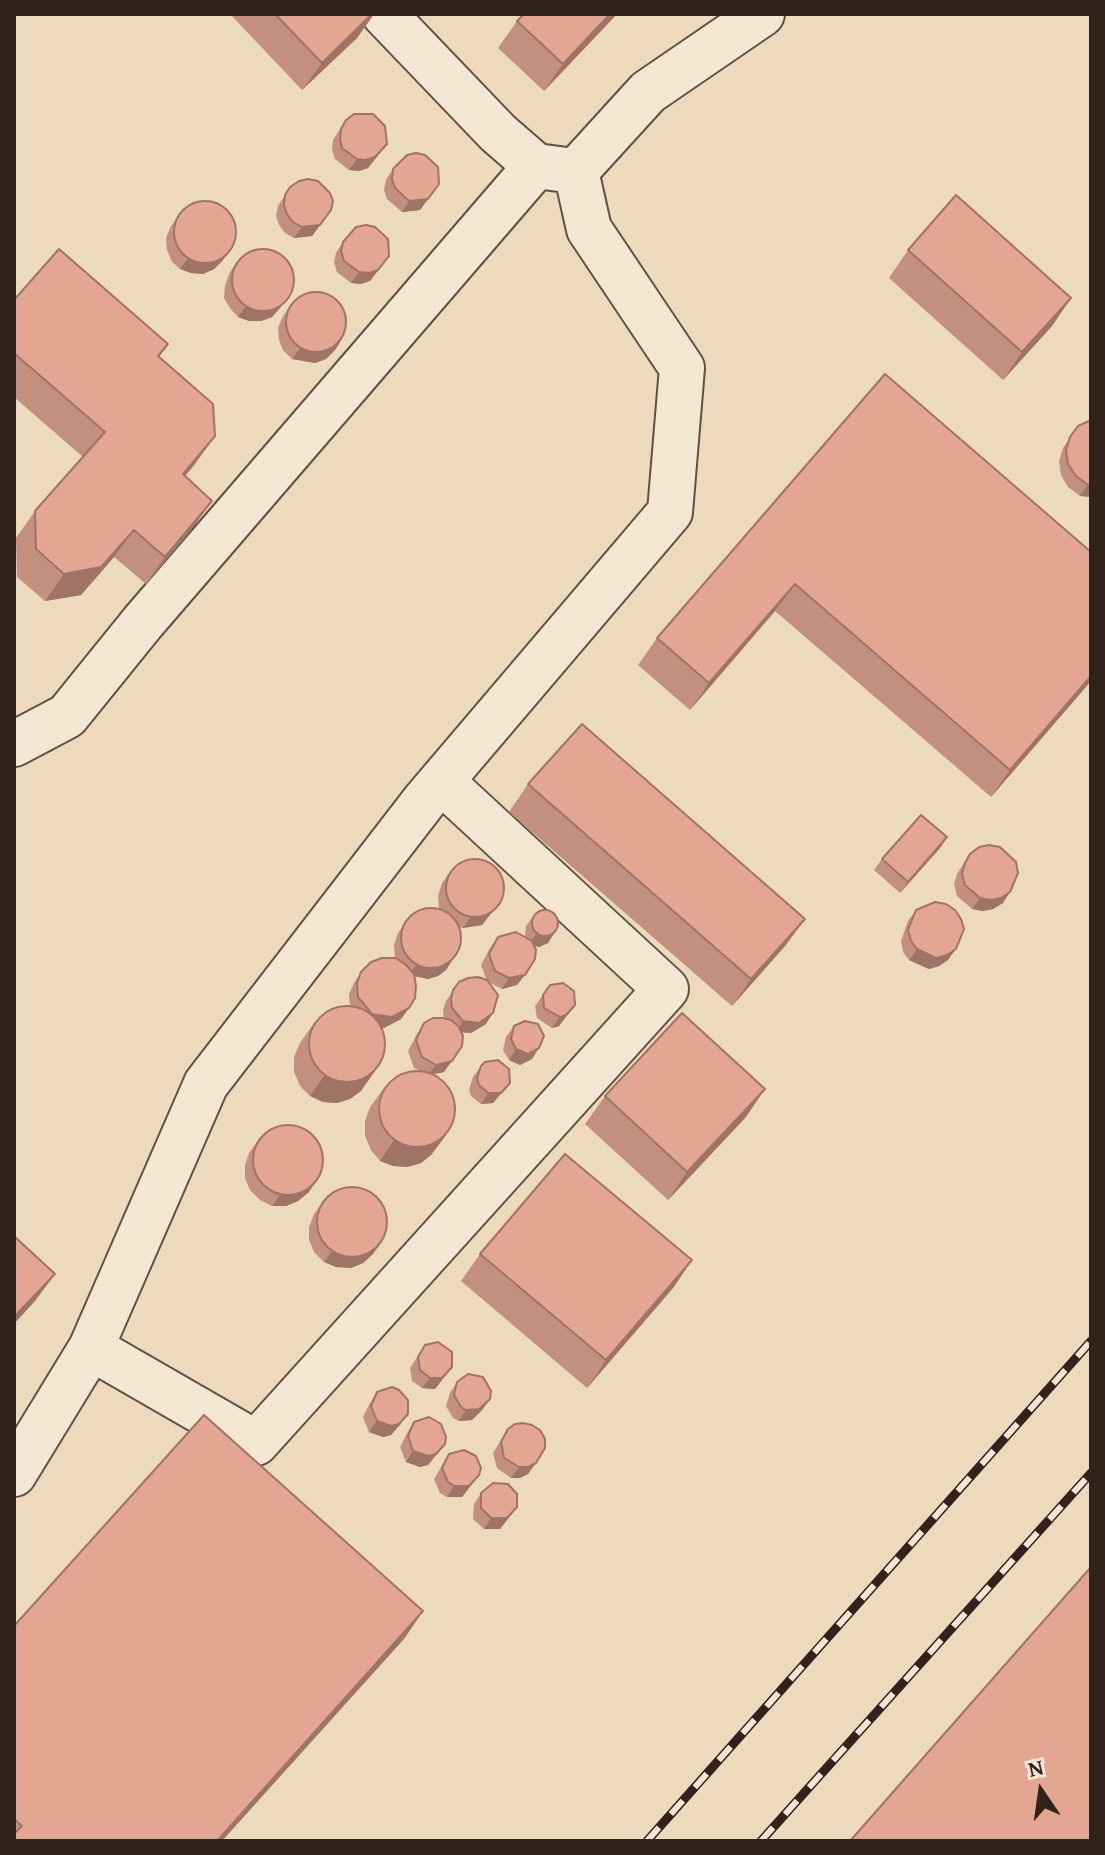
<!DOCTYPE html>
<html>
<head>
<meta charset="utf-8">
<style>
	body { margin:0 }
	#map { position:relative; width:1105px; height:1855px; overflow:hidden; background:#eddabd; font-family:"Gentium Book Plus",serif }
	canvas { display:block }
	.frame { position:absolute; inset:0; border:16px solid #31231c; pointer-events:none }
	.north { position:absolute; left:1001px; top:1751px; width:80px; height:80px; -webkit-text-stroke:6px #f3e7d4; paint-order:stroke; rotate:347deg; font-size:22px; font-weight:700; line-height:32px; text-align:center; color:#31231c }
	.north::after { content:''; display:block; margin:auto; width:28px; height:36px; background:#31231c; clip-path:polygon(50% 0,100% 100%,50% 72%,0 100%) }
</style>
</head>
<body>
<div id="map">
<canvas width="1105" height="1855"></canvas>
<div class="frame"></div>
<div class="north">N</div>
</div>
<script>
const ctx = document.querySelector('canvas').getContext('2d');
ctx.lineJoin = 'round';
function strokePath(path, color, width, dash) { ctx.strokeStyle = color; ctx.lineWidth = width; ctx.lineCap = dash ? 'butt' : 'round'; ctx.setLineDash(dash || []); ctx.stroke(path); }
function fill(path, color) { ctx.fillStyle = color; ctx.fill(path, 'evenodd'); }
const minor = new Path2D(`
	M384 14 498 133 536 166 567 170
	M14 744 67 716 143 622 536 166
	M91 1348 256 1443 666 989 441 781
	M14 1474 91 1348 206 1084 425 800 670 512 682 368 589 229 576 171 648 92 762 14`);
const rail = new Path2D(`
	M647 1841 1091 1341
	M761 1841 1091 1473`);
const wall = new Path2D(`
	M230 14H374L357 38 302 90Z
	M524 14H617L544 91 498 48 517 21Z
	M346 120 387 144 368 168 359 171 349 170 335 159 332 150 333 140Z
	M393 169 439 184 420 210 402 212 387 199 384 190 386 180Z
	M290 187 331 210 312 236 294 238 285 233 279 225 276 216 278 206Z
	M179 216 223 260 214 269 203 274 191 273 180 269 172 262 167 250 166 238 171 226Z
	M343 242 389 256 370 281 361 284 351 283 337 272 334 262 336 253Z
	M908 250 1071 298 1052 326 1003 380 889 278Z
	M236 263 280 308 272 317 261 321H249L238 317 230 308 224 298 225 286 229 274Z
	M14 300 168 344 159 357 195 464 185 476 192 529 146 584 114 557 81 595 45 601 17 577 16 538 35 511 83 457 14 397Z
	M291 305 342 339 335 350 326 359 315 363 292 359 283 350 279 340 278 328 283 316Z
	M885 374 1091 552V681L991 797 775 611 690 710 638 665 657 638Z
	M1091 420V497L1080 496 1068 487 1061 475 1059 461 1063 448 1078 426Z
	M528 784 805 919 785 946 732 1006 509 812Z
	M940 848 900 893 874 870 882 859Z
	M970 854 1003 903 993 909 983 911 972 909 957 896 954 884 957 874Z
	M450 872 503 898 482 925 463 928 459 927 453 959 446 970 438 976 428 979 414 976 409 1008 401 1019 384 1028 381 1027 361 1091 350 1099 337 1103 323 1102 310 1096 300 1086 294 1072V1057L300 1043 314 1023 350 1006 349 994 354 983 361 972 395 958 394 945 398 933 406 922 439 909 438 896 442 883Z
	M916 910 948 960 939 966 929 969 909 960 903 952 901 941 908 921Z
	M534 915 555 932 548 943 539 947 534 946 517 985 502 989 488 982 486 1024 471 1033 461 1032 444 1072 434 1074 446 1135 431 1155 421 1163 407 1167 393 1166 380 1161 371 1150 365 1136V1121L370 1107 385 1087 419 1070 414 1068 408 1051 417 1034 424 1023 444 1019 443 1010 446 1001 459 982 487 981 481 965 490 948 498 937H526L525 936 526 926Z
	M550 985 575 1005 559 1026 552 1028 537 1018 535 1006Z
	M514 1026 532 1059 520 1065 509 1060 503 1050 506 1037Z
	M481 1066 510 1083 493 1103 481 1104 471 1096 469 1090 473 1077Z
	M605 1096 746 1117 668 1200 585 1124Z
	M257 1142 309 1192 298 1201 286 1206H272L260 1200 250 1190 245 1178V1165L249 1153Z
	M322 1203 373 1254 363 1263 351 1268 336 1267 324 1262 314 1252 309 1240V1227L314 1214Z
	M480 1254 692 1260 673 1288 587 1388 461 1281Z
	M425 1345 452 1367 435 1389 422 1388 412 1381 410 1368Z
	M457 1382 490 1399 482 1410 472 1420 459 1421 453 1418 446 1406 450 1393Z
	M377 1392 401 1424 391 1435 383 1437 369 1432 363 1417 370 1403Z
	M414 1422 437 1454 428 1465 420 1467 406 1462 400 1447 407 1433Z
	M508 1429 528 1474 520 1478H511L497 1468 493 1453Z
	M449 1454 479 1475 462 1497H447L440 1493 434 1479Z
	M481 1493 517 1507 500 1529H484L473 1519 474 1504Z
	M14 1626 404 1639 14 1841Z`);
const shadedWall = new Path2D(`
	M372 14H374L357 38 302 90 322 63Z
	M610 14H617L544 91 563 64Z
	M387 144 368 168 359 171 349 170 357 159Z
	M439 184 420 210 402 212 409 201Z
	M331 210 312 236 294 238 302 227Z
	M230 250 223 260 214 269 203 274 191 273 180 269 188 258Z
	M389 256 370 281 361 284 351 283 359 272Z
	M288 297 280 308 272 317 261 321H249L238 317 246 306Z
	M1071 298 1052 326 1003 380 1022 352Z
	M342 339 335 350 326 359 315 363 292 359 300 348Z
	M215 436 195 464 164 501 183 474Z
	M1088 485 1091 486V497L1080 496Z
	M212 501 192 529 146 584 165 557Z
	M134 530 114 557 81 595 45 601 64 574Z
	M795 584 775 611 690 710 709 683Z
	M1091 676V681L991 797 1010 770Z
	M947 837 940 848 900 893 908 882Z
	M1010 892 1003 903 993 909 983 911 972 909 980 898Z
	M503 898 482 925 463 928 470 918Z
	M805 919 785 946 732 1006 751 979Z
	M555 932 548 943 539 947 529 944 537 933Z
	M917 949H956L948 960 939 966 929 969 909 960Z
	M453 959 446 970 438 976 428 979 409 975 417 964Z
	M525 975 517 985 502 989 509 978Z
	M575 1005 559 1026 552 1028 560 1017Z
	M409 1008 401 1019 384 1028 365 1025 372 1014Z
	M493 1013 486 1024 471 1033 456 1032 463 1021Z
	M539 1048 532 1059 520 1065 509 1060 516 1049Z
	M452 1061 444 1072 428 1075 436 1065Z
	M375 1071 361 1091 350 1099 337 1103 323 1102 310 1096 324 1076Z
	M510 1083 493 1103 481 1104 488 1093Z
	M765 1089 746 1117 668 1200 687 1172Z
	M446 1135 431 1155 421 1163 407 1167 393 1166 380 1161 394 1140Z
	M316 1181 309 1192 298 1201 286 1206H272L280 1195Z
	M381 1243 373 1254 363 1263 351 1268 336 1267 324 1262 332 1251Z
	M692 1260 673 1288 587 1388 606 1360Z
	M55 1274 35 1301 14 1324V1317Z
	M452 1367 435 1389 422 1388 430 1378Z
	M490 1399 482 1410 472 1420 459 1421 466 1410Z
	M408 1414 391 1435 383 1437 369 1432 377 1421Z
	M445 1444 428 1465 420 1467 406 1462 413 1451Z
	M536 1463 528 1474 520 1478H511L519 1467Z
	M479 1475 462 1497H447L454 1486Z
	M517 1507 500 1529H484L491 1518Z
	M423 1611 404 1639 222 1841H217Z`);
const building = new Path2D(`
	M275 14H372L322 63Z
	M524 14H610L563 64 517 21Z
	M354 114H373L385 126 387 144 375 157 366 160 357 159 342 148 340 139 341 129 346 120Z
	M416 153 425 155 438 167 439 184 428 199 409 201 395 188 392 179 393 169 407 155Z
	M308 179 318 181 330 193 333 201 331 210 320 225 302 227 293 222 287 214 284 205 285 195 290 187 299 181Z
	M956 195 1071 298 1022 352 908 250Z
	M174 232a31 31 0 1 1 62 0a31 31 0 1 1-62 0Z
	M366 225 375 227 388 239 389 256 378 270 369 273 359 272 344 261 341 251 343 242 356 227Z
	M59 249 168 344 158 356 213 404 215 436 183 474 212 501 165 557 134 530 101 567 64 574 36 549 35 511 105 432 14 353V300Z
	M232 280a31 31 0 1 1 62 0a31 31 0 1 1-62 0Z
	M286 322a30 30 0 1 1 60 0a30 30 0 1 1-60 0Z
	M885 374 1091 552V676L1010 770 795 584 709 683 657 638Z
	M1091 420V486L1088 485 1076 476 1068 464 1066 450 1070 437 1078 426Z
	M582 724 805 919 751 979 528 784Z
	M921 815 947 837 908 882 882 859Z
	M989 845 1000 847 1016 862 1018 873 1010 892 1001 898 990 900 980 898 965 885 962 874 965 863 970 854 979 847Z
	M446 888a29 29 0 1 1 58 0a29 29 0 1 1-58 0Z
	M935 902 946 904 955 910 961 919 964 929 956 949 947 955 936 958 917 949 911 941 908 930 916 910Z
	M401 938a30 30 0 1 1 60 0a30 30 0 1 1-60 0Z
	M532 923a13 13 0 1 1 26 0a13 13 0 1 1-26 0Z
	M516 932 532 941 536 950 535 959 525 975 509 978 495 971 489 954 498 937Z
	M382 958H396L406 965 414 974 416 986 415 998 409 1008 392 1017 372 1014 358 997 357 983 361 972 371 962Z
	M478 977 487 980 498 995 493 1013 479 1023 463 1021 452 1008 451 999 453 990 459 982 468 978Z
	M563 983 574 991 575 1005 566 1015 560 1017 544 1008 543 995 550 985Z
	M309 1044a38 38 0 1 1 76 0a38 38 0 1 1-76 0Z
	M682 1013 765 1089 687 1172 605 1096Z
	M433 1018H443L451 1020 459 1027 463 1036 462 1046 452 1061 436 1065 422 1057 416 1040 424 1023Z
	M525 1021 538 1024 544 1036 539 1048 528 1054 516 1049 511 1039 514 1026Z
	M498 1060 509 1069 510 1083 501 1093H488L479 1085 477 1079 481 1066 485 1062Z
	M379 1109a38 38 0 1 1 76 0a38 38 0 1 1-76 0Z
	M253 1160a35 35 0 1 1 70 0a35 35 0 1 1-70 0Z
	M565 1154 692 1260 606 1360 480 1254Z
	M317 1222a35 35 0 1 1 70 0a35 35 0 1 1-70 0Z
	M14 1236 55 1274 14 1317Z
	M438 1342 452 1352V1367L442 1378H430L420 1370 418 1357 425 1345Z
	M468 1374 483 1377 491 1391 490 1399 479 1409 466 1410 461 1407 454 1395 457 1382Z
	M392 1387 399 1390 408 1400V1414L399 1424 391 1426 377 1421 371 1406 377 1392Z
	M204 1415 423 1611 217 1841H14V1834L22 1826 14 1819V1626Z
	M429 1417 441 1424 446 1437 445 1444 436 1454 428 1456 413 1451 408 1436 414 1422Z
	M523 1423 532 1425 540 1430 545 1439V1448L536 1463 528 1467H519L504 1458 501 1442 508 1429 515 1424Z
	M464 1450 476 1456 481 1468 479 1475 469 1486H454L448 1482 442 1468 449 1454Z
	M493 1483 508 1484 517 1494V1507L507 1518H491L481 1508V1493Z
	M1091 1567V1841H850Z`);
strokePath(minor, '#605144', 48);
strokePath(minor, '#f3e7d4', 44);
strokePath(rail, '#31231c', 9);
strokePath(rail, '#f3e7d4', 6, [18]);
fill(wall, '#c38f7e');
fill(shadedWall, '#9f7466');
fill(building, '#e3a692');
strokePath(building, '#9f7466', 2);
</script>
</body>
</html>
